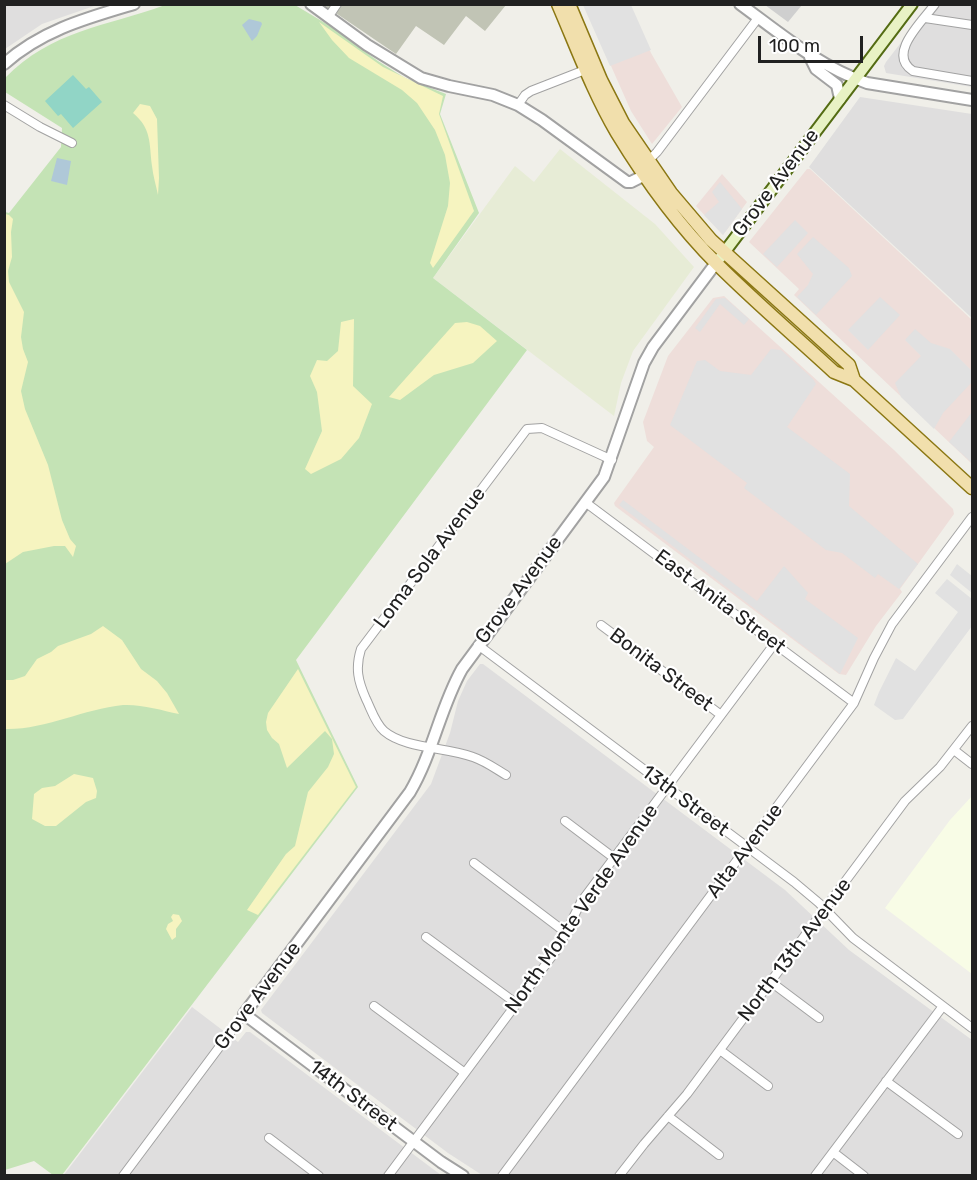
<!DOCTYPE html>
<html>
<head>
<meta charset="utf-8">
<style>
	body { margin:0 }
	#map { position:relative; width:977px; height:1180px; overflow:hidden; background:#f0efe9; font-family:Rubik,sans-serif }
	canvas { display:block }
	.frame { position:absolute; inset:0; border:6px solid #212121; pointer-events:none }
	.scale { position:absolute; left:758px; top:36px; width:105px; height:27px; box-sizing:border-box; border:3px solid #212121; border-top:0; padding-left:8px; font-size:18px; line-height:21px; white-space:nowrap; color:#212121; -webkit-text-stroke:4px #fff; paint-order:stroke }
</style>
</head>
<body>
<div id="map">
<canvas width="977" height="1180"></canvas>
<div class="frame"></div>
<div class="scale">100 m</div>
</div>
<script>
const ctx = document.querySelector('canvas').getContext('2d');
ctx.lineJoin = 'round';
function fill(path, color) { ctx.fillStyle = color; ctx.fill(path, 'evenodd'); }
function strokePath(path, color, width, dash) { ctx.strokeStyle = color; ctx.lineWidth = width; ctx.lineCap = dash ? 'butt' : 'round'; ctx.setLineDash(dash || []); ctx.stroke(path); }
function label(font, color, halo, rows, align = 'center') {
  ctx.font = font + ' Rubik,sans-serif'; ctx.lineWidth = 4.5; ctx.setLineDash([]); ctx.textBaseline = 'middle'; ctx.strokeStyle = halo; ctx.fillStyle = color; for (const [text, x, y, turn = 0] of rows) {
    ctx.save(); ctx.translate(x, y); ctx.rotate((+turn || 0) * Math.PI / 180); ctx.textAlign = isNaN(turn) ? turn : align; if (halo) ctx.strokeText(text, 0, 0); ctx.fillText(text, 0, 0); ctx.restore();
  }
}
const residential = new Path2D(`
	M5 4H97V5L42 24 5 49Z
	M930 5H972V87L886 73 884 66 886 62Z
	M860 97 972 114V318L809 167Z
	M480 664H483L785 890 849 950 972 1040V1175H482L448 1153 262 1013 261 1010 431 784 450 733 458 701 467 681Z
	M192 1007 238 1042 246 1032H250L441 1175 63 1176Z`);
const commercial = new Path2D(`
	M584 5H630L651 53 682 107 652 144 631 111Z
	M807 169H810L972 320V464L794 295 799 289 749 242Z
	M722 174 747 202 723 235 696 206Z
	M724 296 894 450 953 509 954 514 900 589 902 592 876 626 846 675 839 674 615 506 614 503 654 447 647 441 643 422 668 356 713 298Z`);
const education = new Path2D(`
	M972 796V974L885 908 950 820Z`);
const religious = new Path2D(`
	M765 5H802L788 22Z`);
const construction = new Path2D(`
	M324 5H506L485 31 466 16 444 45 416 26 396 54Z`);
const farmland = new Path2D(`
	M560 149 655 224 694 267 633 351 621 383 614 416 433 278 515 166 534 182Z`);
const grass = new Path2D(`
	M165 5H295L330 26 378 61 405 78 446 94 440 114 479 213 433 278 527 350 296 660 358 787 62 1175H53L34 1161 5 1170V212L9 213 61 147 62 128 5 92V78C52 30 105 27 165 5Z`);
const sand = new Path2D(`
	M319 22 383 67 443 96 439 114 474 211 433 268 430 263 448 206 450 183 445 155 435 130 417 103 402 90 349 58 332 40Z
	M140 104 150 106 157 119 159 178 158 195C156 185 153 176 152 166 149 143 152 129 133 113Z
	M5 214 9 215 13 219 11 232 12 257 8 271 9 282 24 312 21 337 23 349 28 362 21 391 25 409 48 465 62 520 70 539 76 546 73 557 65 546H54L23 552 5 564Z
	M354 319 353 386 372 404 359 438 341 459 311 474 305 469 322 431 317 392 310 376 317 360 327 361 338 351 341 322Z
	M467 322 480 326 497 341 473 363 434 375 400 400 389 397 455 323Z
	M103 626 122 640 141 669 157 681 167 693 179 714C161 710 141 704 123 705 83 709 45 730 5 729V680H13L25 676 37 659 51 652 58 646 91 634Z
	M298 669 356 787 258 915 247 910 286 854 295 846 308 792 328 767 334 754 332 739 325 731 287 768 279 744 272 738 267 730 266 722 268 713Z
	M74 774 93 778 97 791 96 798 86 802 56 826H45L32 819 34 794 42 788 55 786Z
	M173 914 179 915 182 921 176 929V937L172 940 166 929 168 924 173 921 171 917Z`);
const pitch = new Path2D(`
	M73 75 86 89 89 87 102 102 73 128 61 114 58 116 45 101Z`);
const parking = new Path2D(`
	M583 5H631L651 50 610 66Z
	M720 182 742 209 723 235 704 215 719 202 712 192Z
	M795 220 808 233 777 267 763 254Z
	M813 237 849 268 852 276 816 315 797 297 808 285 813 274 797 254Z
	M880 297 900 315 868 350 848 330Z
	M725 298 749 319 744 325 720 304 700 332 695 328 716 299Z
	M915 329 931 343 950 349 972 371 971 383 943 413 934 429 901 397 895 383 921 356 905 340Z
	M771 349 781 350 813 379 816 384 787 427 850 474 849 506 918 564 899 589 878 574 875 578 842 553 826 550 744 488 747 483 670 425 697 361 705 360 720 371 751 375Z
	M972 412V463L949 442Z
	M623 500 757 601 784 566 808 593 805 599 858 638 840 674 619 505Z
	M957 564 972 576V593L950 575Z
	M947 579 972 599V626L903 719 895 720 874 705 879 692 896 658 915 671 958 612 935 593Z`);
const water = new Path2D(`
	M249 19 261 22 262 24 257 36 252 41 242 25Z
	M57 158 71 161 67 185 51 181Z`);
const minor = new Path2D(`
	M935 4C923 21 886 54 913 71L972 81
	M329 16 337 4
	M925 18 972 25
	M4 105 40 127 72 143
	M518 105 525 95 531 91 590 68
	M648 161 657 152 758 18
	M585 502 854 703
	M601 625 721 715
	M478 645 794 882 819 903 853 938 972 1028
	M954 750 972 764
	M506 775C496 769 485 761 473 757 447 747 405 749 384 731 375 723 371 709 366 699 358 681 355 668 361 649L527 429 542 428 612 460
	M565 821 614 858
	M474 863 565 932
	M426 937 517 1004
	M771 982 819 1018
	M374 1006 465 1073
	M720 1050 768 1086
	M886 1081 958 1134
	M668 1116 719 1155
	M269 1138 319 1176
	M833 1152 864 1176
	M123 1176 244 1014
	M388 1176 558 948 581 902 775 643
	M502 1176 854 703 874 658 892 624 972 517
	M619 1176 644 1144 687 1094 905 801 940 767 972 726
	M815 1176 943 1006`);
const tertiary = new Path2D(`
	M311 4 367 45 421 78 449 86 493 95 518 105 542 120 627 182H631L645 175
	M740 4C781 34 818 66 867 83L972 100
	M810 57 816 69 837 85 840 99
	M4 64C42 30 87 18 134 4
	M463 1176 441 1162 244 1014 410 792C433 753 440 708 462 669L604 477 644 363 653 347 716 263`);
const secondary = new Path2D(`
	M720 258 912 4`);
const primary = new Path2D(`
	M558 4C577 48 593 92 617 133 645 179 678 225 717 264 754 301 795 336 834 372L854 380 972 488
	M569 4 601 80 623 123 671 193 711 240 849 365 854 380`);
const streetNames = [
	["Grove Avenue",776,183,-53],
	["Loma Sola Avenue",430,558,-53],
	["Grove Avenue",519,590,-53],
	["East Anita Street",720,602,37],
	["Bonita Street",661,670,37],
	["13th Street",685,801,37],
	["Alta Avenue",745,851,-53],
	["North Monte Verde Avenue",582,909,-55],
	["North 13th Avenue",795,950,-53],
	["Grove Avenue",258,996,-53],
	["14th Street",353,1096,37]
];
fill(residential, '#dfdede');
fill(commercial, '#eededa');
fill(education, '#f8fce6');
fill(religious, '#cfcfcf');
fill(construction, '#c1c4b5');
fill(farmland, '#e7ecd6');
fill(grass, '#c4e3b5');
fill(sand, '#f6f4c0');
fill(pitch, '#91d5c6');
fill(parking, '#e1e1e1');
fill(water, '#afc8d8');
strokePath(minor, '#a2a2a2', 10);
strokePath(tertiary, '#a2a2a2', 14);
strokePath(secondary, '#546c13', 14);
strokePath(primary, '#8b7713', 15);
strokePath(minor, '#fff', 8);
strokePath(tertiary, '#fff', 10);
strokePath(secondary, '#e8f2c4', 10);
strokePath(primary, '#f1dfac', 12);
label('20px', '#212121', '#fff', streetNames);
</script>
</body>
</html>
